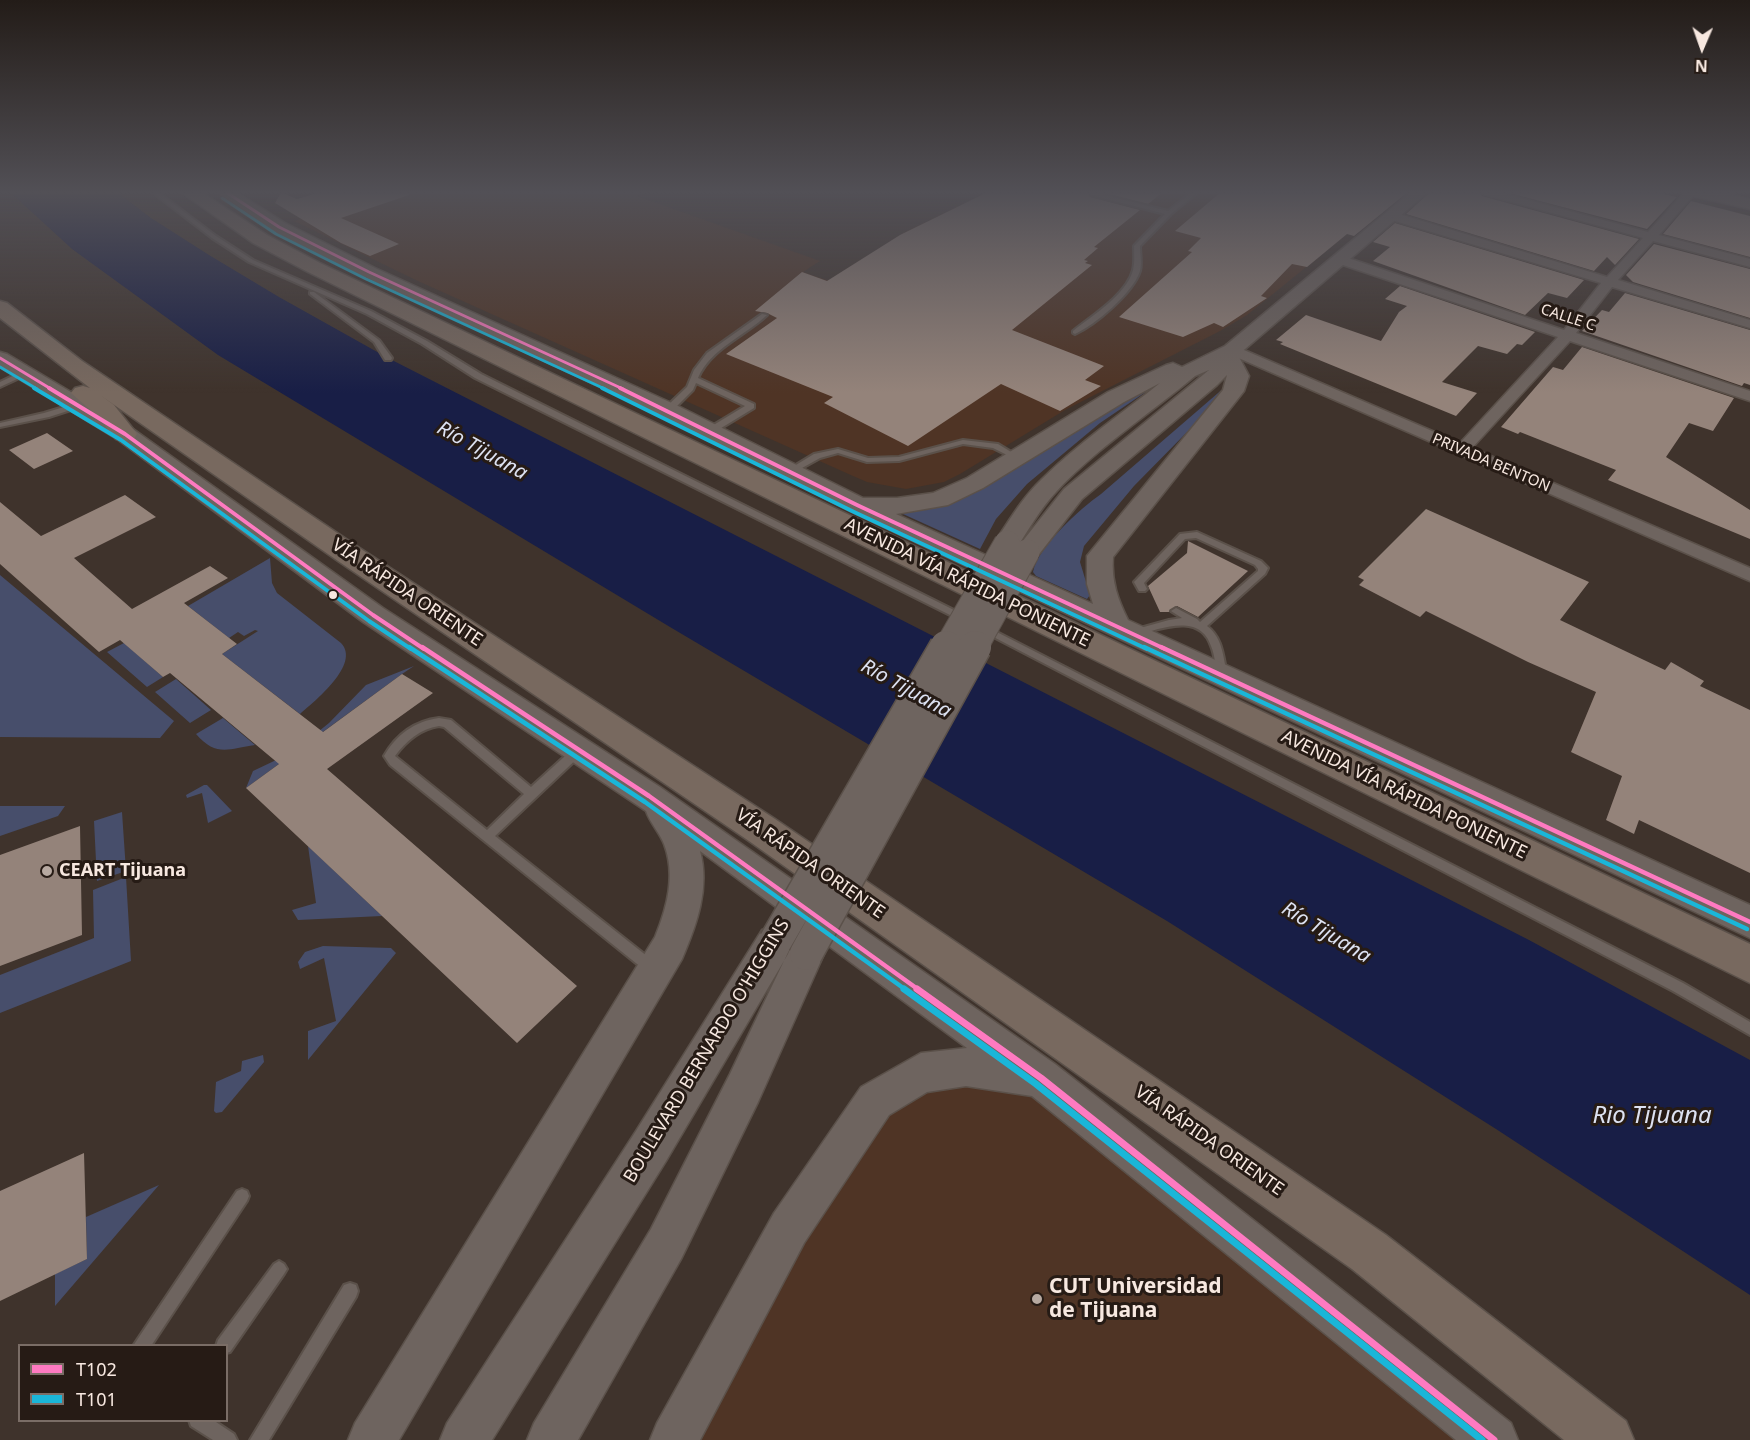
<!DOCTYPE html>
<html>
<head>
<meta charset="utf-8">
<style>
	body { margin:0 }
	#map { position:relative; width:1750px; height:1440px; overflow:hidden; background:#3f332c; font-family:"Noto Sans",sans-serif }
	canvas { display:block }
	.legend { position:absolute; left:18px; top:1344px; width:210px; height:78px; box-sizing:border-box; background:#261b15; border:2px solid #7a6d66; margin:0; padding:8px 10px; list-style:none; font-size:18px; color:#f7e8e0 }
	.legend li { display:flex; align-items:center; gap:12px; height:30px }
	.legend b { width:30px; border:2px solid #7a6d66 }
	.north { position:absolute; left:1672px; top:18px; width:60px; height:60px; -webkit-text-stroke:4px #261b15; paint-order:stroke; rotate:182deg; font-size:16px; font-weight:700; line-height:24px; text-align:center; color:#f7e8e0 }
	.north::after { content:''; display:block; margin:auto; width:21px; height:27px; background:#f7e8e0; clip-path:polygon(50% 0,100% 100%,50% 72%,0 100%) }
</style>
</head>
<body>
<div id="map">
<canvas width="1750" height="1440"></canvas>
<ul class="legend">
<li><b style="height:8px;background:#fe7ac1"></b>T102</li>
<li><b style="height:8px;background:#1ab6d8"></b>T101</li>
</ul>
<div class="north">N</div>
</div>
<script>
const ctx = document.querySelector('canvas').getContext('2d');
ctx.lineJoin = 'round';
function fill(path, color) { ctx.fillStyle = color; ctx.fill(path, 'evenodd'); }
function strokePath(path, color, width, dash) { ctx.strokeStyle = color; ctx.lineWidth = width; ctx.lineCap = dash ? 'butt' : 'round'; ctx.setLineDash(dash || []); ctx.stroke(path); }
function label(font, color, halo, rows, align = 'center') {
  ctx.font = font + ' "Noto Sans",sans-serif'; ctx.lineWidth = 6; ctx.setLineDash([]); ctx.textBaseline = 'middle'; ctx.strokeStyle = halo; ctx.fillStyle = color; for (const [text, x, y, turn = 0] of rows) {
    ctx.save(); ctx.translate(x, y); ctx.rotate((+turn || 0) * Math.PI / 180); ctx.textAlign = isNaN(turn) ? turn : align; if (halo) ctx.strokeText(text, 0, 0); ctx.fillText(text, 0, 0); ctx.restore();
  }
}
const built = new Path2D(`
	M381 192H646L637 196 820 261 803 272 832 282 903 233 987 192H1399L1247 315 1220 331 1065 410 960 474 944 482 906 489 867 482 853 476 418 281 294 221Z
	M954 1072 1063 1105 1502 1440H684L876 1104Z`);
const green = new Path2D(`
	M1162 381 1100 423 1027 484 996 519 980 549 892 509 933 505 1099 411Z
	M1225 387 1193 426 1134 486 1084 546 1080 562 1090 595 1087 599 1036 576 1033 572C1037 547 1081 508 1101 494Z
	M270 558 272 583 277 593 341 643C361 664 315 701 300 714L222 654 258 631 255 630 244 636 238 632 229 638 188 606Z
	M0 575 174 721 160 738 0 737Z
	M124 643 163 677 147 687 107 652Z
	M414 666 402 674 246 788 253 771 293 752 329 723 366 685Z
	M176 679 211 710 190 723 155 692Z
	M223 718 255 745C228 749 216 757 196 734Z
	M204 785H207L232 811 208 823 202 793 187 798 186 795Z
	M0 806H65L58 816 0 836Z
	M122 812 126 871 97 881 94 821Z
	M308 846 382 916 298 920 292 910 316 903Z
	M126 877 131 961 0 1013V975L94 938 93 890Z
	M323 946 391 948 396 953 308 1060V1031L336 1021 324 958 300 969 298 962 305 952Z
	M263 1055 264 1062 222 1112 216 1113 214 1111 216 1082 241 1071 242 1061Z
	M159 1185 55 1306V1274L87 1259 86 1217Z`);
const water = new Path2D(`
	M10 192H117L151 218 209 255 279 297 388 358 1529 940 1750 1060V1295L1496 1129 1167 921 670 627 218 355 72 249Z`);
const building = new Path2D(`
	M281 192 297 199 320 192H409V195L341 218 399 244 370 256 341 243 275 203Z
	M988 192H1090L1088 194 1090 197 1140 210 1094 247 1098 248 1084 260 1088 261 1085 263 1092 265 1012 330 1104 366 1085 380 1101 386 1060 411 1001 384 908 446 824 403 833 397 726 354 777 318 767 313 755 311 802 272 827 281 900 235Z
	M1100 192H1163L1148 204Z
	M1221 192H1408L1354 236 1347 234 1307 267 1292 264 1261 296 1267 298 1223 327 1214 323 1183 337 1119 317 1192 252 1188 251 1201 238 1175 231Z
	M1430 192H1480L1482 196 1639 239 1615 265 1607 257 1594 271 1406 214Z
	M1505 192H1655L1677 197 1647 229Z
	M1691 201 1750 216V257L1663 234Z
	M1395 223 1584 280 1567 298 1548 293 1525 315 1373 261 1390 247 1373 242Z
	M1654 244 1750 269V318L1633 282 1626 275Z
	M1400 286 1535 332 1522 345 1517 344 1507 354 1478 346 1442 382 1477 393 1456 416 1280 344 1283 342 1276 340 1306 315 1381 341 1399 312 1407 306 1385 299Z
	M1625 293 1750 330V385L1744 383 1742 386 1582 331 1602 310 1609 312Z
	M1582 347 1734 398 1713 431 1689 423 1666 457 1750 510V539L1608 480 1616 470 1520 432 1518 434 1501 427 1553 367 1563 370Z
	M47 433 73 451 34 469 9 450Z
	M125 495 156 517 74 558 132 609 210 566 228 578 184 603 237 644 222 654 323 732 402 674 433 693 327 769 577 986 517 1043 246 788 279 764 170 673 163 677 120 640 99 652 0 564V502L41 536Z
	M1426 509 1589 582 1560 620 1665 670 1671 662 1704 681 1700 686 1750 710V873L1639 820 1634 834 1606 820 1622 776 1571 752 1596 692 1528 662 1426 611 1420 617 1359 585 1364 580 1358 577Z
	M1188 541 1248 571 1198 617 1177 606 1169 612H1160L1148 586 1187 553Z
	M80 826 82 935 0 966V855Z
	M84 1153 87 1259 0 1301V1191Z`);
const lane = new Path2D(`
	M152 192H158L216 236 253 260 371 311 427 341 481 374 968 617 970 619 968 621H962L475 378 422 344 367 314 249 262 212 238Z
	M1093 192 1168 211 1192 192H1198L1171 214 1140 246C1140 254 1142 263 1140 271 1133 293 1095 325 1075 334L1073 333V331C1092 316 1127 294 1133 270 1135 262 1134 254 1134 246L1165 214 1091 195 1090 194Z
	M310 292H314L379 340 392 358 391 360H385L374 342 310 294Z
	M762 314 767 315C745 336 711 348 698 378L754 404V408L713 433H707V429L745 406 696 383 693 390 671 412H665V408L687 387 694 370 707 353Z
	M23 371 30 373 0 387V382Z
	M77 403H80V407L49 417 0 427V423L44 413Z
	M963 440 998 444 1021 458 1017 460 993 448 963 444 899 461 867 462 838 453 820 458 793 473H787L786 471 814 454 838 449 868 458 899 457Z
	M1197 532 1261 561 1268 568 1265 574 1207 626C1223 638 1223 657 1227 674L1222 678 1217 674C1215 665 1215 655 1211 646 1200 612 1160 629 1136 635L1131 632 1133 630 1169 620 1182 618 1171 611 1176 608 1197 619 1200 622 1258 571V569L1255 565 1196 538 1185 539 1144 583 1147 589 1145 591H1139L1134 582 1136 580 1180 534Z
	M985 626 1683 983 1750 1022V1035L1673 991 982 631 980 629Z
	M439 718 451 720 531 787 575 747H583L584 750 583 753 495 836 657 964 658 968 657 972 652 974 647 972 390 765 384 756C396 735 415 721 439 718ZM439 726 444 727 524 794 487 830 395 756C406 741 420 729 439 726Z
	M242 1189 247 1191 249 1196 247 1201 151 1346H133L237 1191Z
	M279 1261 284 1264 287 1269 284 1274 230 1352 226 1353V1346H216L218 1340 274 1264Z
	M350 1283 356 1285 358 1291 356 1297 269 1440H250L344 1285Z
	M189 1420H213L234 1434 237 1440H213L191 1426Z`);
const street = new Path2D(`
	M1482 192H1498L1648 232 1685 192H1696L1659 235 1750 259V267L1653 241 1618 280 1750 320V328L1612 287 1576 333 1750 391V401L1570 341 1472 448 1750 568V581L1227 353 1225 350 1227 347H1237L1460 443 1558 337 1337 263 1335 260 1337 257H1345L1564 330 1601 283 1388 219 1386 216 1388 213H1396L1607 277 1643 238 1483 194Z`);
const secondary = new Path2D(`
	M218 192H236L285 223 375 268 676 405 863 498H897L933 493 967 478 1108 392 1166 365 1173 363 1182 367 1225 346 1411 192H1428L1238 355 1249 376 1244 391 1113 557C1111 581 1118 600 1128 620L1750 905V938L848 510 660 415 363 276 273 231ZM1209 370 1064 489 1014 552 1018 558 1027 560 1036 558 1082 499 1217 385 1227 375 1223 390 1087 556V584L1093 604 896 514 948 505 983 488 1124 402 1160 383C1120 415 1077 444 1041 480 1022 498 1009 521 994 543L998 549 1007 551 1016 549C1029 529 1040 509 1056 492 1093 451 1152 412 1195 376Z
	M0 352 7 354 133 429 383 608 660 787 1055 1064 1511 1423 1518 1440H1456L1032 1096 966 1086 927 1092 889 1115 804 1243 700 1440H650L657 1423 774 1213 861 1087 921 1053 967 1048 700 851C710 888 697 924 682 959L399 1440H348L355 1423 655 937C667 908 676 875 664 844 660 833 650 823 646 811L363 622 117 439 0 367Z
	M775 926 788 930 793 942 788 954 666 1161 492 1440H440L447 1423 636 1131 762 930Z
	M806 937 819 942 824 954 758 1102 681 1259 578 1440H527L534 1423 651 1229 730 1074 793 942Z`);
const primary = new Path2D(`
	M1690 192H1720L1750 199V209L1693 196Z`);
const highway = new Path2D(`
	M181 192H201L267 235 320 263 1750 944V983L306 271 253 243Z
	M0 301 7 303 82 361 358 547 775 819 1386 1235 1626 1421 1634 1440H1564L1352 1269 749 841 338 561 100 395 114 405 137 434 134 439 125 441 116 439 96 415 71 393 75 388 83 386 90 388 0 318Z`);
const secondaryBridgeFar1 = new Path2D(`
	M946 649 1007 543
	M974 649 1027 552`);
const secondaryBridge = new Path2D(`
	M775 942 946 647
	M806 954 975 647`);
const bus1Far3 = new Path2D(`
	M226 192 279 227 369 272 623 389
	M0 358 51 389`);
const bus1Far2 = new Path2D(`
	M49 388 125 434 373 615 424 649
	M620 388 857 505 1165 649`);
const bus1Far1 = new Path2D(`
	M422 647 649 796 919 990
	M1161 647 1750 922`);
const bus1 = new Path2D(`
	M917 989 1041 1078 1494 1440`);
const bus2Far3 = new Path2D(`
	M222 198 276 234 366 279 605 389
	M0 367 37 389`);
const bus2Far2 = new Path2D(`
	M34 388 121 440 369 621 411 649
	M602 388 854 512 1147 649`);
const bus2Far1 = new Path2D(`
	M409 647 645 802 906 990
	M1144 647 1747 929`);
const bus2 = new Path2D(`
	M904 989 1036 1084 1482 1440`);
const markers = [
	[333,595,5,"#f7e8e0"],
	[47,871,6,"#b7a9a1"],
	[1037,1299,6,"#b7a9a1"]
];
const farStreetnames = [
	["CALLE C",1568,318,18],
	["PRIVADA BENTON",1491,463,23]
];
const streetNames = [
	["AVENIDA VÍA RÁPIDA PONIENTE",967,583,26],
	["VÍA RÁPIDA ORIENTE",407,593,34],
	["AVENIDA VÍA RÁPIDA PONIENTE",1404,795,26],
	["VÍA RÁPIDA ORIENTE",810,864,35],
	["BOULEVARD BERNARDO O'HIGGINS",707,1051,-59],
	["VÍA RÁPIDA ORIENTE",1209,1141,35]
];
const poiNames = [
	["CEART Tijuana",59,871]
];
const waterNames = [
	["Río Tijuana",482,451,29],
	["Río Tijuana",906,689,29],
	["Río Tijuana",1326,933,31]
];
const nearPoinames = [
	["CUT Universidad",1049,1287],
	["de Tijuana",1049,1311]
];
const nearWaternames = [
	["Rio Tijuana",1652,1116]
];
fill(built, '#4f3425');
fill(green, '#474e6b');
fill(water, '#181e46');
fill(building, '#94837a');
strokePath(lane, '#5b514a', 4);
strokePath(street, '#5b514a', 3);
strokePath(secondary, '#5b514a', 3);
strokePath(primary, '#5b514a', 3);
strokePath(highway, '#5b514a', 3);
fill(lane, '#6e645f');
fill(street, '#6e645f');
fill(secondary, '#6e645f');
fill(primary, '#74675f');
fill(highway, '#78695f');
strokePath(secondaryBridgeFar1, '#5b514a', 27, []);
strokePath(secondaryBridge, '#5b514a', 35, []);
strokePath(secondaryBridgeFar1, '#6e645f', 25);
strokePath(secondaryBridge, '#6e645f', 32);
strokePath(bus1Far3, '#fe7ac1', 3);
strokePath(bus1Far2, '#fe7ac1', 4);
strokePath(bus1Far1, '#fe7ac1', 4.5);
strokePath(bus1, '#fe7ac1', 7);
strokePath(bus2Far3, '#1ab6d8', 3);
strokePath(bus2Far2, '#1ab6d8', 4);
strokePath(bus2Far1, '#1ab6d8', 4.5);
strokePath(bus2, '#1ab6d8', 7);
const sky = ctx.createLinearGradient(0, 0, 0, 393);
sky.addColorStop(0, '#231c18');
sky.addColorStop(0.49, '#525056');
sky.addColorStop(1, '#52505600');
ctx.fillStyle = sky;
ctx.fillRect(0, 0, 1750, 393);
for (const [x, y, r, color] of markers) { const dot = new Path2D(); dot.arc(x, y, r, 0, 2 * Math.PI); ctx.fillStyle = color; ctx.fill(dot); strokePath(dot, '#261b15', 2); }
label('15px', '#f7e8e0', '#261b15', farStreetnames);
label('18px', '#f7e8e0', '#261b15', streetNames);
label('bold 18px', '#f7e8e0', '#261b15', poiNames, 'left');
label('italic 20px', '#dde2f2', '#261b15', waterNames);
label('bold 21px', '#f7e8e0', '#261b15', nearPoinames, 'left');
label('italic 24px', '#dde2f2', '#261b15', nearWaternames);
</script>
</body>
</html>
